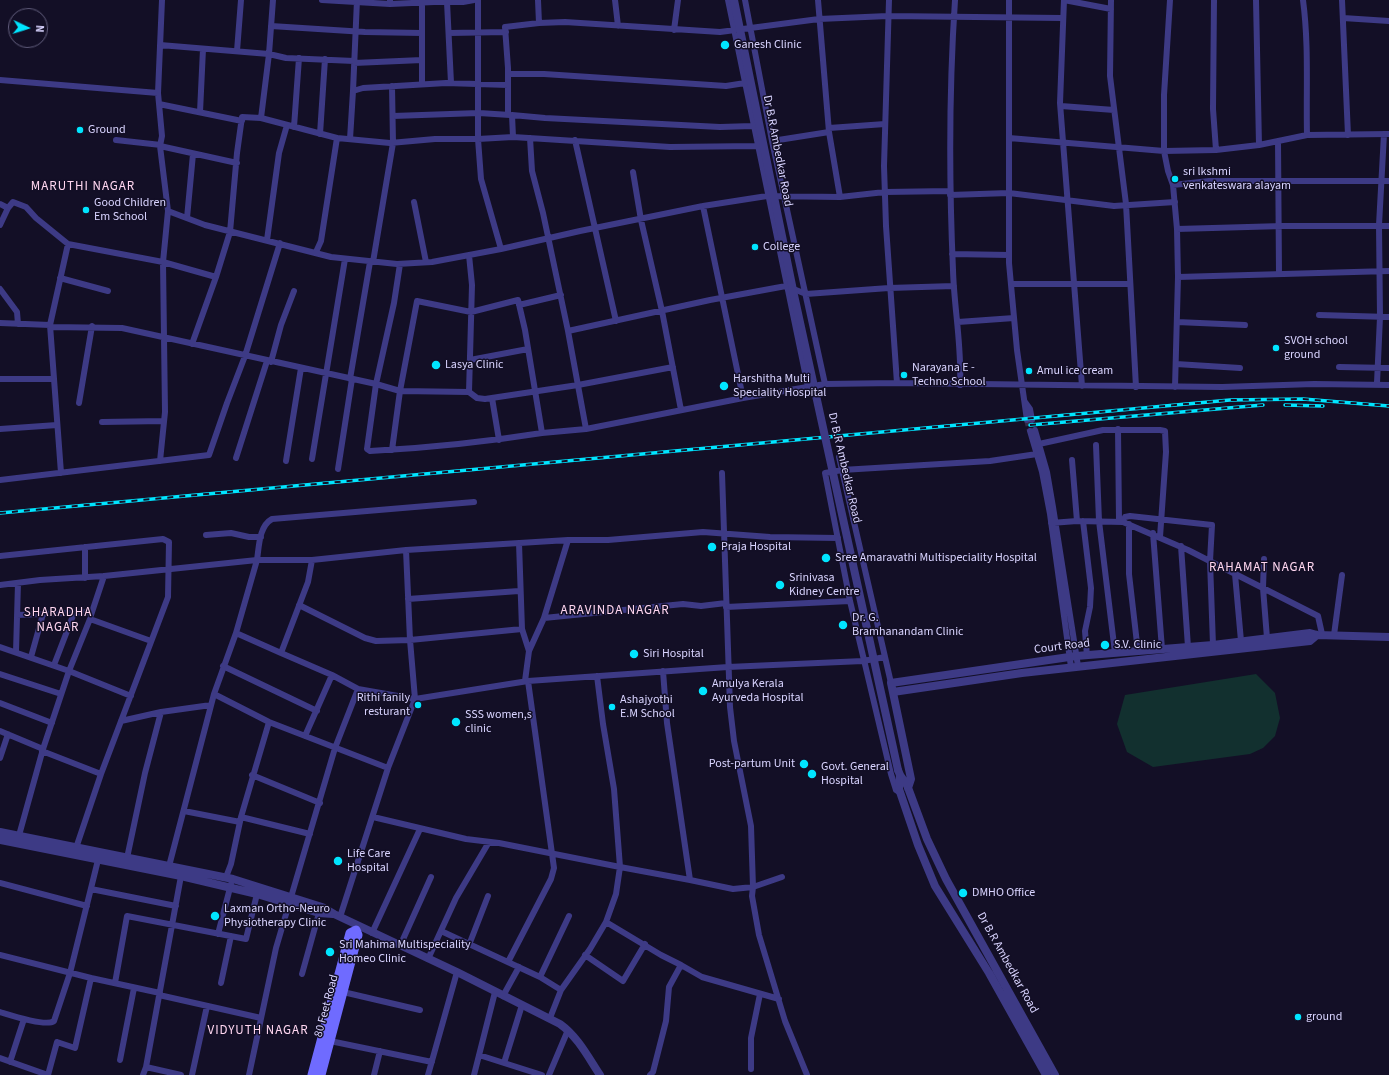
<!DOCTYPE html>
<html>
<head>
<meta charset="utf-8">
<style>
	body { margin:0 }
	#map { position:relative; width:1389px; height:1075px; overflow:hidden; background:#130f26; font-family:"Source Sans 3",sans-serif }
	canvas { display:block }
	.north { position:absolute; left:8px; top:8px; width:40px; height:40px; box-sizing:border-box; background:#130f26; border:1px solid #625e7d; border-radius:50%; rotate:94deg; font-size:11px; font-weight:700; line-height:16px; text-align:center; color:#d9d4ff }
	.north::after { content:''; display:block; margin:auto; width:14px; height:18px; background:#00e5ff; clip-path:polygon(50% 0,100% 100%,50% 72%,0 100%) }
</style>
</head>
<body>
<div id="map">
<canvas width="1389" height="1075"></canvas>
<div class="north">N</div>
</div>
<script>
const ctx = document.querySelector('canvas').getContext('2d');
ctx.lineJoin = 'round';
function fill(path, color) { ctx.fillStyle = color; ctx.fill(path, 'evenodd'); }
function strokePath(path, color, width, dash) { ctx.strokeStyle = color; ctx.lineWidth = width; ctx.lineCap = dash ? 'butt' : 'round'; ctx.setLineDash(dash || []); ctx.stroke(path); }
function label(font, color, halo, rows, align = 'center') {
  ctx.font = font + ' "Source Sans 3",sans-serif'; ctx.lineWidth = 3; ctx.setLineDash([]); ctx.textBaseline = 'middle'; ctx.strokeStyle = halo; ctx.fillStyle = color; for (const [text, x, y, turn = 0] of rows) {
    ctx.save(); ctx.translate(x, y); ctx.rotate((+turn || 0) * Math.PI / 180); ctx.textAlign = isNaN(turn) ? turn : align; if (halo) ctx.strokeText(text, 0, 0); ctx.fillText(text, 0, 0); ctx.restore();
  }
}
const green = new Path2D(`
	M1256 674 1275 693 1280 718 1275 736 1263 748 1250 754 1153 767 1127 752 1117 724 1125 695Z`);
const minorTunnel = new Path2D(`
	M1027 420 1030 431`);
const minor = new Path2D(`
	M273 0 269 54 261 118 337 138 321 241 316 252
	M322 0 390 4
	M357 0 353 91 363 88 446 83 508 85
	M390 0V4L434 2V0
	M478 0V139L481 179 501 249
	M615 0 618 26
	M728 0 808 387
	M745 0 772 141 825 384
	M818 0 829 132 840 197 885 192 950 191
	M889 0 884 166 886 226 897 383
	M955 0C949 90 949 180 953 270 954 308 962 346 960 385
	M1009 0V263L1017 350 1027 420
	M1111 0 1110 76 1126 204 1136 387
	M1170 0 1164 95V151L1168 171 1173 185 1177 229 1178 277 1175 387
	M1214 0 1213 109 1216 150
	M1256 0 1259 145
	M1303 0C1309 45 1306 90 1307 135
	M1342 0 1348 135
	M434 2H463L474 0
	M447 2 451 83
	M1343 18 1389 21
	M539 23 565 22 720 32 819 19 888 16 1062 18
	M271 26 365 32 422 33V3
	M674 30 678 0
	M422 33V84
	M449 33 506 32
	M160 45 269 54 286 58 354 61
	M237 51 241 0
	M354 63 422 60
	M508 74H544L726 86 745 83
	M0 80 158 93
	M159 104 242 121
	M1061 106 1114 110
	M200 112 203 49
	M508 114V68L505 27 539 23 538 0
	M393 116 479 113 510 115
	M294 127 299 58
	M829 128 885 124
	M320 134 325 59
	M513 137 670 147 757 146
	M337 138 390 143 435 139H478L513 137 512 115 545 118 720 127 753 126
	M530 138 532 171 543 213 568 331 710 300 786 286 806 294 889 288 954 286
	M1009 138 1164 151 1216 150 1259 145 1307 135 1389 134
	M350 139 353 91
	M116 140 161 145
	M575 140 616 321
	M772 141 829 132
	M1278 141 1279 274
	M160 146 237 163
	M633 172 641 220 662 311 681 410
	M1173 185 1209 181H1389
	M950 195 1009 193 1114 206 1175 202
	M414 202 426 262
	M0 204 8 208 13 202 26 207 36 218 68 244 163 262 216 277 230 232 237 153 242 117 261 118
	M703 206 743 398
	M168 211 205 225 331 257 397 264 432 262 501 249 580 231 703 206 767 196 840 197
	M187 218 193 154
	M0 225 8 208
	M1177 229 1283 226H1389
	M267 240 279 153 287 125
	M952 254 1009 255
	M373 262 393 143 392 86
	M1178 277 1389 271
	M60 278 108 291
	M1011 284H1130
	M0 289 17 312 18 324
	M518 300 525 330 542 433C485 442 428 448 370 451L367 449 376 384 400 391 417 301 471 312Z
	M519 305 561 295
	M1319 315 1389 317
	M958 322 1014 318
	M1177 322 1245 325
	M0 323 50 325
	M50 327 122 328 376 384 394 303 400 264
	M568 331 586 429 743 398 825 384 897 383 1222 387 1314 384 1389 385
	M192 344 216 277
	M470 360 528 349
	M271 362 281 325 294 291
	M1176 364 1240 368
	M1339 367 1389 368
	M0 379H53
	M350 379 370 262
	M1377 383 1380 317 1379 225 1384 134
	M1082 386 1060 103 1064 0 1111 9
	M469 392 477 398 485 399 578 385 673 367
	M492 398 499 440
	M1025 402 1030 409 1032 420
	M79 403 92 326
	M102 422 164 421
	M0 429 57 425
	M1118 429 1119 521
	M1035 430 1047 472 1053 507 1078 666
	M1030 431 1042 472 1050 514 1071 667
	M542 433 586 429
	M1039 444 1103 430H1160L1165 431 1166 452 1160 537
	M1096 445 1099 521 1115 653
	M392 450 400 391 469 392 472 285 469 255
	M839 457 891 683
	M236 458 267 361
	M312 459 345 259
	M1072 460 1077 521
	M160 461 165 412 163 262 168 211 160 146 162 136 158 93 162 0
	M286 461 301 368
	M338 469 352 379
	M61 473 50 325 68 244
	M0 480 209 455 227 403 245 356 280 243
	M474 502 272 519C259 526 259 547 257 560H312L406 550 568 540 544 618 529 651 525 681
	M1083 521 1091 588 1090 607 1085 631 1087 656
	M1123 522 1125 517 1130 516 1212 525 1210 561 1213 645
	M1051 523 1077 521 1123 522 1188 550 1318 616 1322 634
	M1129 524V574L1138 652
	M1153 533 1162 649
	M206 535 231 533 249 537H261
	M568 540H608L703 532 770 537 838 538
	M519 543 522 629 529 651
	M1181 546 1188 647
	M0 556 163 539 169 542 168 597 101 774
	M1264 559 1263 588 1267 638
	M1235 574 1241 641
	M85 578V547
	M0 585 40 580 104 576 257 560 236 633 214 694 168 870
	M408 599 519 591
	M299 605 365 638 376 641 410 640 522 629
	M726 607 850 601
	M17 615 92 612
	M91 615 104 576
	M544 618 683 604 701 606 726 603
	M236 633 281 653
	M1334 635 1342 575
	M0 647 69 671 90 619 151 641
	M16 652 18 583
	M31 657 43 614
	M54 665 74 613
	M223 666 317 711
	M0 674 61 694
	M332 675 358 689 415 699 410 640 406 550
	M214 694 269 722 388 768
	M0 703 52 723
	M121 721 161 712
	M0 731 43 749 18 839
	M305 736 332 675 281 653 308 582 312 560
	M43 749 69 671 131 696
	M42 751 101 774 76 848
	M0 758 8 734
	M252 775 320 803
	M899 792 896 790 891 774 850 601 825 473 842 470 990 461 1037 454
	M184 811 240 822
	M241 817 310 834
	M373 817 466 839 499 843 620 867 614 789 603 724 597 676
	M127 858 145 773 161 712 211 705
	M226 877 231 864 241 817 269 722
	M782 877 753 887 752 896 759 935 785 1021 807 1075
	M690 880 733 889 753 887 751 826 734 741 730 707 722 473
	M0 883 87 906
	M91 889 176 906
	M340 917 388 768 415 699 528 681 728 667 863 661 885 657
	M606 922 661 955 681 965
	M441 931 540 977 561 990
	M372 933 420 829
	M218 934 231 884
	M469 945 488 896
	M400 946 431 877
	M0 955 91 978
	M585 955 623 981 645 944
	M428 959 456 898 489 842
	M508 962 551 879 554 868 528 681
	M302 974 319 913
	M540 977 569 916
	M115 983 127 916 246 939 257 894
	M221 983 231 936
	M343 992 420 1010
	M159 995 261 1018
	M503 996 519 967
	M0 1012C10 1015 46 1027 54 1021L70 973 99 856
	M550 1018 561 990 590 949 606 922 616 894 620 867 690 880 667 723 663 671
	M330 1041 432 1062
	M479 1055 542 1075
	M0 1058 48 1075
	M120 1060 134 988
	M10 1062 24 1019
	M504 1063 522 1005
	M146 1067 181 876
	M751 1069V1038L760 994
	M48 1075 57 1042 75 1048 91 978 160 993
	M143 1075 146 1067 181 1075
	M192 1075 207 1006
	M249 1075 276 948 335 748 358 689
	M374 1075 380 1051
	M428 1075 457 972
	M474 1075 495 992
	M549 1075 568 1030
	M650 1075 653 1072 666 1021 669 987 681 965 702 977 779 999`);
const tertiary = new Path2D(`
	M893 692 1022 673 1310 641 1317 635
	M898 770 900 775 907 785 927 839 946 879 1055 1075
	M900 775 899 789 918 845 935 886 989 973 1046 1075
	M908 788 911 779 891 683 1076 656 1213 645 1310 633 1317 635 1389 637
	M0 832 233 879 322 907 334 914 457 972 560 1024C578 1037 588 1057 600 1075
	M0 840 181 876 257 894 319 913 333 914`);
const secondary = new Path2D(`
	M312 1075 350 933 356 930 358 935 321 1075`);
const rail = new Path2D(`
	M1285 405 1323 406
	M1030 425 1263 405
	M0 513 1230 400 1303 399 1389 406`);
const tertiaryBridge = new Path2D(`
	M734 0 794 295 898 770`);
const markers = [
	[725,45,5,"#00e5ff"],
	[80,130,4,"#00e5ff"],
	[1175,179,4,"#00e5ff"],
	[86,210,4,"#00e5ff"],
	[755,247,4,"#00e5ff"],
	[1276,348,4,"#00e5ff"],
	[436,365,5,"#00e5ff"],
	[1029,371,4,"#00e5ff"],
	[904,375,4,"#00e5ff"],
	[724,386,5,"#00e5ff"],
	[712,547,5,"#00e5ff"],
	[826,558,5,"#00e5ff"],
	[780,585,5,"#00e5ff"],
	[843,625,5,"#00e5ff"],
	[1105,645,5,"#00e5ff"],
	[634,654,5,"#00e5ff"],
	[703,691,5,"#00e5ff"],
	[418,705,4,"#00e5ff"],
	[612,707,4,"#00e5ff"],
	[456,722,5,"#00e5ff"],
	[804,764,5,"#00e5ff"],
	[812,774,5,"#00e5ff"],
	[338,861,5,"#00e5ff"],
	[963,893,5,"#00e5ff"],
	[215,916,5,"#00e5ff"],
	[330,952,5,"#00e5ff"],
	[1298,1017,4,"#00e5ff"]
];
const poiNames = [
	["Ganesh Clinic",734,45],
	["Ground",88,130],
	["sri lkshmi",1183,172],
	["venkateswara alayam",1183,186],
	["Good Children",94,203],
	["Em School",94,217],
	["College",763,247],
	["SVOH school",1284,341],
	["ground",1284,355],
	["Lasya Clinic",445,365],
	["Narayana E -",912,368],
	["Techno School",912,382],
	["Amul ice cream",1037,371],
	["Harshitha Multi",733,379],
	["Speciality Hospital",733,393],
	["Praja Hospital",721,547],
	["Sree Amaravathi Multispeciality Hospital",835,558],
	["Srinivasa",789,578],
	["Kidney Centre",789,592],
	["Dr. G.",852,618],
	["Bramhanandam Clinic",852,632],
	["S.V. Clinic",1114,645],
	["Siri Hospital",643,654],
	["Amulya Kerala",712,684],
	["Ayurveda Hospital",712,698],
	["Rithi fanily",410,698,"right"],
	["resturant",410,712,"right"],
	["Ashajyothi",620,700],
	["E.M School",620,714],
	["SSS women,s",465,715],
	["clinic",465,729],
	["Post-partum Unit",795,764,"right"],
	["Govt. General",821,767],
	["Hospital",821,781],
	["Life Care",347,854],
	["Hospital",347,868],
	["DMHO Office",972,893],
	["Laxman Ortho-Neuro",224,909],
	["Physiotherapy Clinic",224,923],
	["Sri Mahima Multispeciality",339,945],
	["Homeo Clinic",339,959],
	["ground",1306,1017]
];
const streetNames = [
	["Dr B.R Ambedkar Road",777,151,79],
	["Dr B.R Ambedkar Road",844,468,77],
	["Court Road",1062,647,-7],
	["Dr B.R Ambedkar Road",1007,963,61],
	["80 Feet Road",327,1006,-75]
];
const neighbourhoodNames = [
	["MARUTHI NAGAR",83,187],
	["RAHAMAT NAGAR",1262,568],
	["ARAVINDA NAGAR",615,611],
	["SHARADHA",58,613],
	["NAGAR",58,628],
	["VIDYUTH NAGAR",258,1031]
];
fill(green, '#12302f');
strokePath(minorTunnel, '#312d47', 6, [6, 3]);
strokePath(minor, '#3d3a85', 6);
strokePath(tertiary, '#3d3a85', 8);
strokePath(secondary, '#6f6bff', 9);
strokePath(rail, '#00e5ff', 3.5);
strokePath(rail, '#130f26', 2, [6]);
strokePath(tertiaryBridge, '#3d3a85', 8);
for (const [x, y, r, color] of markers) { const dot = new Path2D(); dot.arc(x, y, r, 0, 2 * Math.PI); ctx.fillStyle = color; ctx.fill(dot); strokePath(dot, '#130f26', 1.5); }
label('12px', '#d9d4ff', '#130f26', poiNames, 'left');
label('12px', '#d9d4ff', '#130f26', streetNames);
ctx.letterSpacing = '1px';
label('13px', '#ffd6f0', '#130f26', neighbourhoodNames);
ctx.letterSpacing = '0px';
</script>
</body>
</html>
